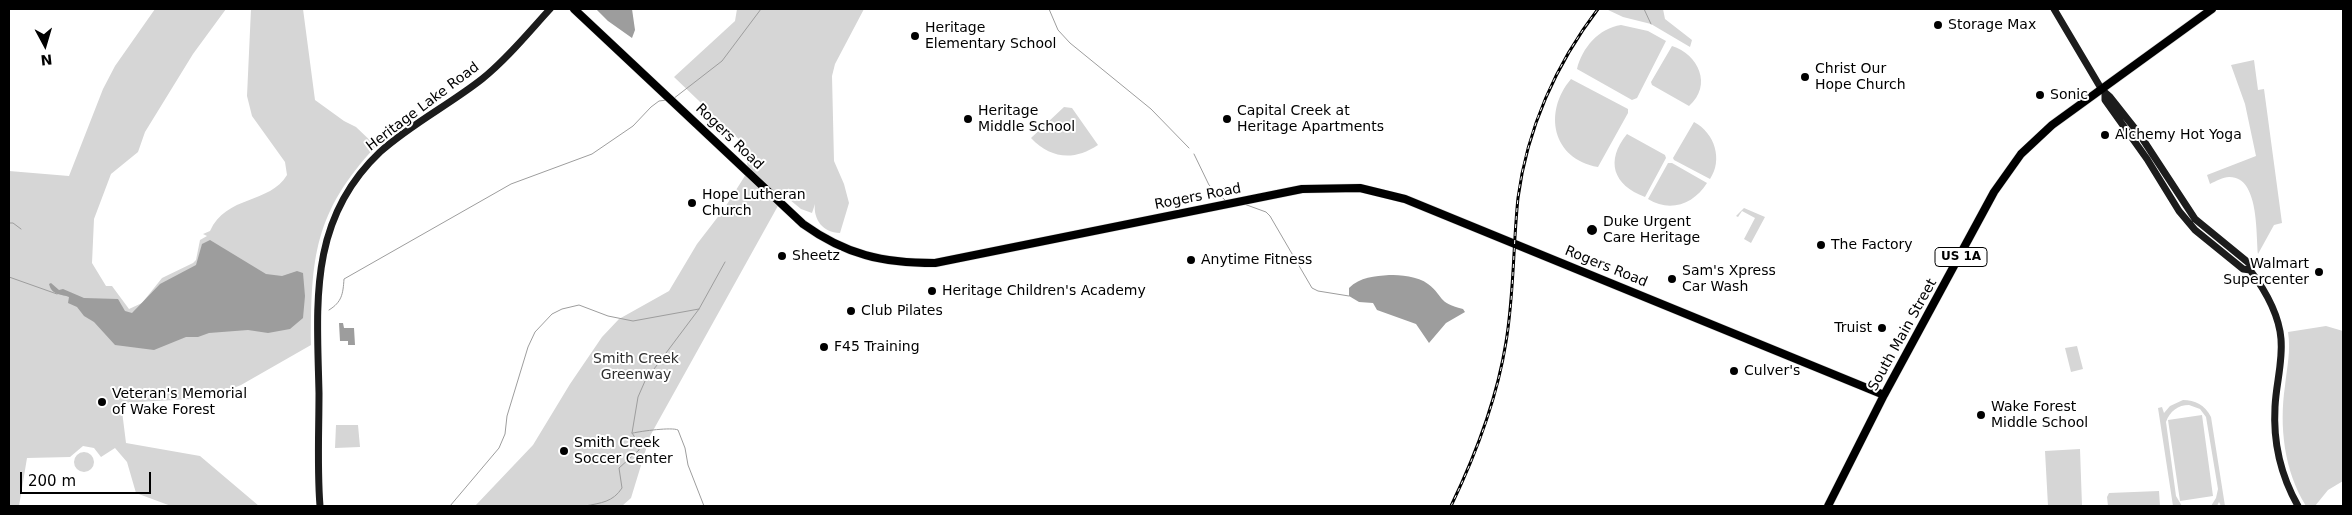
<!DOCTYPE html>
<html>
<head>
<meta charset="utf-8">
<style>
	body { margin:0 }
	#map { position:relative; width:2352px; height:515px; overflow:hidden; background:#fff; font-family:"DejaVu Sans",sans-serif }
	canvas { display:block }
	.frame { position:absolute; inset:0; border:10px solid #000; pointer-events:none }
	.north { position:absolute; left:20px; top:20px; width:50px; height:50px; -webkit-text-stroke:4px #fff; paint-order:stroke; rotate:174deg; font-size:14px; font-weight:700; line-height:20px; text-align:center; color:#000 }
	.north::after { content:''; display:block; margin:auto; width:18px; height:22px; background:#000; clip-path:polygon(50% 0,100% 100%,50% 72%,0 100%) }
	.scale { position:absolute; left:20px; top:472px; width:131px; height:22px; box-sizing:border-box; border:2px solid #000; border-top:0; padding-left:6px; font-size:15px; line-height:18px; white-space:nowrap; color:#000; -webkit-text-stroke:4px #fff; paint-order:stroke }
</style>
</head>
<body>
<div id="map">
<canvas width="2352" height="515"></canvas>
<div class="frame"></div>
<div class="north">N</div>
<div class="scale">200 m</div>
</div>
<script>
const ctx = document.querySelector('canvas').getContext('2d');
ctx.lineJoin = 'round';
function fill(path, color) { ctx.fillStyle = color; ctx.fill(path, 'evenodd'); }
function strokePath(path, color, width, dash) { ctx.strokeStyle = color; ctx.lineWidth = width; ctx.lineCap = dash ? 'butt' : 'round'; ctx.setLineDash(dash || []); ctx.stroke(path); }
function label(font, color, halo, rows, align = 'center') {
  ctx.font = font + ' "DejaVu Sans",sans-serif'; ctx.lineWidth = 4; ctx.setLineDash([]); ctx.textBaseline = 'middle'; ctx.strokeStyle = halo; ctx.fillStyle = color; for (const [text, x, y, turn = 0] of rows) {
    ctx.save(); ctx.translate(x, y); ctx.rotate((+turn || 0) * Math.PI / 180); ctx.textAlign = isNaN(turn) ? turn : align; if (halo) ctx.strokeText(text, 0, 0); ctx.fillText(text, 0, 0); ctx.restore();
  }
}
const green = new Path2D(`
	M155 9H226L193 54 145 132 138 152 111 174 94 219 92 263 106 286H112L129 309 142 303 162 278 193 263 196 260 200 240 207 236 203 234 210 231C226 195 270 204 287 175L285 162 252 116 247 96 251 9H303L315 100 344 121 356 127 376 146C314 213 311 257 311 345L241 385 209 398 121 403 126 443 200 456 259 506H171L136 493 127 462 115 448 101 457 94 448 83 446 70 457 27 458 19 506H9V171L69 176 103 89 115 66Z
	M737 9H864L835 64 832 76 834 161 844 184 849 203 840 233C823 233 813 219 815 204L812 213 801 209 784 195 650 436 631 498 622 506H475L533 445 570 384 602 337 619 319 669 291 697 244 724 209 748 171 745 145 674 77 735 21Z
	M1606 9H1663L1665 19 1692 40 1690 47 1651 24 1623 17Z
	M1621 25 1648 31 1666 41 1637 98 1632 100 1577 69C1582 48 1599 28 1621 25Z
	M1672 46C1698 54 1713 85 1689 106L1652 85 1651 82Z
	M2254 60 2258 90 2264 89 2282 223 2274 225 2258 254C2256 233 2259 176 2229 177 2223 177 2216 181 2210 184L2207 175 2256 156 2245 104 2231 65Z
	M1571 79 1628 109V113L1598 167C1552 159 1543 112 1571 79Z
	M1064 107 1072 108 1098 145C1074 161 1051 159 1031 138Z
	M1694 122C1715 133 1723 160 1710 179L1674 160 1673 158Z
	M1627 134 1665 155 1666 158 1645 197C1613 185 1605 161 1627 134Z
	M1668 163H1672L1707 183C1694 204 1670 213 1648 199Z
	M1744 208 1765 217 1751 243 1744 239 1755 218 1742 211 1738 217 1736 216Z
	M2326 326 2343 331V481L2328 490 2315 506H2306C2284 471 2279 426 2285 386 2287 367 2291 351 2288 332Z
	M2077 346 2083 369 2071 372 2065 348Z
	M2183 400C2195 400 2205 405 2211 417L2225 506H2221L2219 502 2217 506H2211L2216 498 2218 489 2206 417 2200 409 2189 405C2178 405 2170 411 2166 422L2176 496 2182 506H2173L2158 408 2162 407 2164 413 2170 406Z
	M2202 415 2213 496 2180 501 2168 420Z
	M336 425H358L360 447 335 448Z
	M2080 449 2082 506H2048L2045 451Z
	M74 462a10 10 0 1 1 20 0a10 10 0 1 1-20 0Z
	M2159 491 2160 506H2108L2107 497 2109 493Z`);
const water = new Path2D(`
	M596 9H632L635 30 632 38 608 21Z
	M210 240 266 274 282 276 297 271 303 273 305 296 303 318 290 329 268 333 248 330 209 333 198 337H186L154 350 115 345 94 322 84 316 77 307 68 303 69 297C62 294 52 296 49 284L51 283 59 290 63 289 84 298 118 299 125 311 132 313 160 284 196 265 202 244Z
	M1389 275C1400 275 1418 276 1428 284 1445 297 1436 302 1463 309L1465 312 1446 323 1429 343 1416 324 1377 310 1373 303 1359 302 1349 296V288C1360 277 1375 276 1389 275Z
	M339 323H343L344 328H354L355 345H348V341H340Z`);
const stream = new Path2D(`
	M1049 9 1058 30 1070 43 1151 109 1189 148
	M1644 9 1651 24
	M673 99 722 61 761 9
	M1194 154 1209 185 1225 200
	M1244 204 1266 212 1270 216 1312 288 1318 291 1349 296
	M9 223H13L21 229
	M9 277 57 294
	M329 310C342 302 343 294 344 279L511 184 592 154 633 126 651 107 659 101 667 100
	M632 433 638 397 645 381 699 309 725 262
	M633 433C642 431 672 427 678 430L685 448 688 465 704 506
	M450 506 499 448 505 434 507 416 528 347 535 332 552 314 562 309 579 305 608 316 633 321 699 309
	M585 506C601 503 613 502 622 488L619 468 639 450 640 445 632 433`);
const secondary = new Path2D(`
	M2054 9 2102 90 2110 97 2140 135 2195 219 2250 264V270C2265 290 2279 314 2281 339 2283 362 2276 384 2275 407 2273 442 2281 476 2298 506
	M2105 95V100L2147 159 2179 211 2195 230 2243 269 2250 270
	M320 506C317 469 319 430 319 393 317 303 308 220 380 152 411 124 449 105 482 79 507 59 528 33 550 9`);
const primary = new Path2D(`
	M574 9 803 224C846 255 883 263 935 263L1302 189 1360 188 1405 199 1884 395
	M1828 506 1884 395 1994 192 2021 154 2052 125 2212 9`);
const rail = new Path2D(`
	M1451 506C1476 454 1497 399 1506 342 1514 294 1513 246 1518 198 1527 129 1556 64 1598 9`);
const markers = [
	[1938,25,5,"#000"],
	[915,36,5,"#000"],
	[1805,77,5,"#000"],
	[2040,95,5,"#000"],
	[968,119,5,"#000"],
	[1227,119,5,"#000"],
	[2105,135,5,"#000"],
	[692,203,5,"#000"],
	[1592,230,6,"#000"],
	[1821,245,5,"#000"],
	[782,256,5,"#000"],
	[1191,260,5,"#000"],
	[2319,272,5,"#000"],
	[1672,279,5,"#000"],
	[932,291,5,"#000"],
	[851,311,5,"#000"],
	[1882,328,5,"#000"],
	[824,347,5,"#000"],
	[1734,371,5,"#000"],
	[102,402,5,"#000"],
	[1981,415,5,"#000"],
	[564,451,5,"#000"]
];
const shields = [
	[1961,257,52]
];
const shieldNames = [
	["US 1A",1961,257]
];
const poiNames = [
	["Storage Max",1948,25],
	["Heritage",925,28],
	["Elementary School",925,44],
	["Christ Our",1815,69],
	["Hope Church",1815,85],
	["Sonic",2050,95],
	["Heritage",978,111],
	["Middle School",978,127],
	["Capital Creek at",1237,111],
	["Heritage Apartments",1237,127],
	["Alchemy Hot Yoga",2115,135],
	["Hope Lutheran",702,195],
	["Church",702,211],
	["Duke Urgent",1603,222],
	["Care Heritage",1603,238],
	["The Factory",1831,245],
	["Sheetz",792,256],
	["Anytime Fitness",1201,260],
	["Walmart",2309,264,"right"],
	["Supercenter",2309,280,"right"],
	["Sam's Xpress",1682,271],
	["Car Wash",1682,287],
	["Heritage Children's Academy",942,291],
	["Club Pilates",861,311],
	["Truist",1872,328,"right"],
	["F45 Training",834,347],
	["Culver's",1744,371],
	["Veteran's Memorial",112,394],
	["of Wake Forest",112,410],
	["Wake Forest",1991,407],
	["Middle School",1991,423],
	["Smith Creek",574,443],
	["Soccer Center",574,459]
];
const streetNames = [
	["Heritage Lake Road",423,107,-37],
	["Rogers Road",729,137,44],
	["Rogers Road",1198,197,-11],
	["Rogers Road",1606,267,22],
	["South Main Street",1903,335,-61]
];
const parkNames = [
	["Smith Creek",636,359],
	["Greenway",636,375]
];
fill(green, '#d6d6d6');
fill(water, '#9d9d9d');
strokePath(stream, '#9d9d9d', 1);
strokePath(primary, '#dbdbdb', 9);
strokePath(secondary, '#1c1c1c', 7);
strokePath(primary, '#000', 8);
strokePath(rail, '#000', 3);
strokePath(rail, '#fff', 1, [4]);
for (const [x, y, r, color] of markers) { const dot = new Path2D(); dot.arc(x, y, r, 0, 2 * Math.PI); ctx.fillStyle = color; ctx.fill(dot); strokePath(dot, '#fff', 2); }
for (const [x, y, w] of shields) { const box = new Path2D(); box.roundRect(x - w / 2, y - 9.5, w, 19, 4); ctx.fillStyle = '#fff'; ctx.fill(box); strokePath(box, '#000', 1); }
label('bold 12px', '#000', null, shieldNames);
label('14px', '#000', '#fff', poiNames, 'left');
label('14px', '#000', '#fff', streetNames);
label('14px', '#2d2d2d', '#fff', parkNames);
</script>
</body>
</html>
